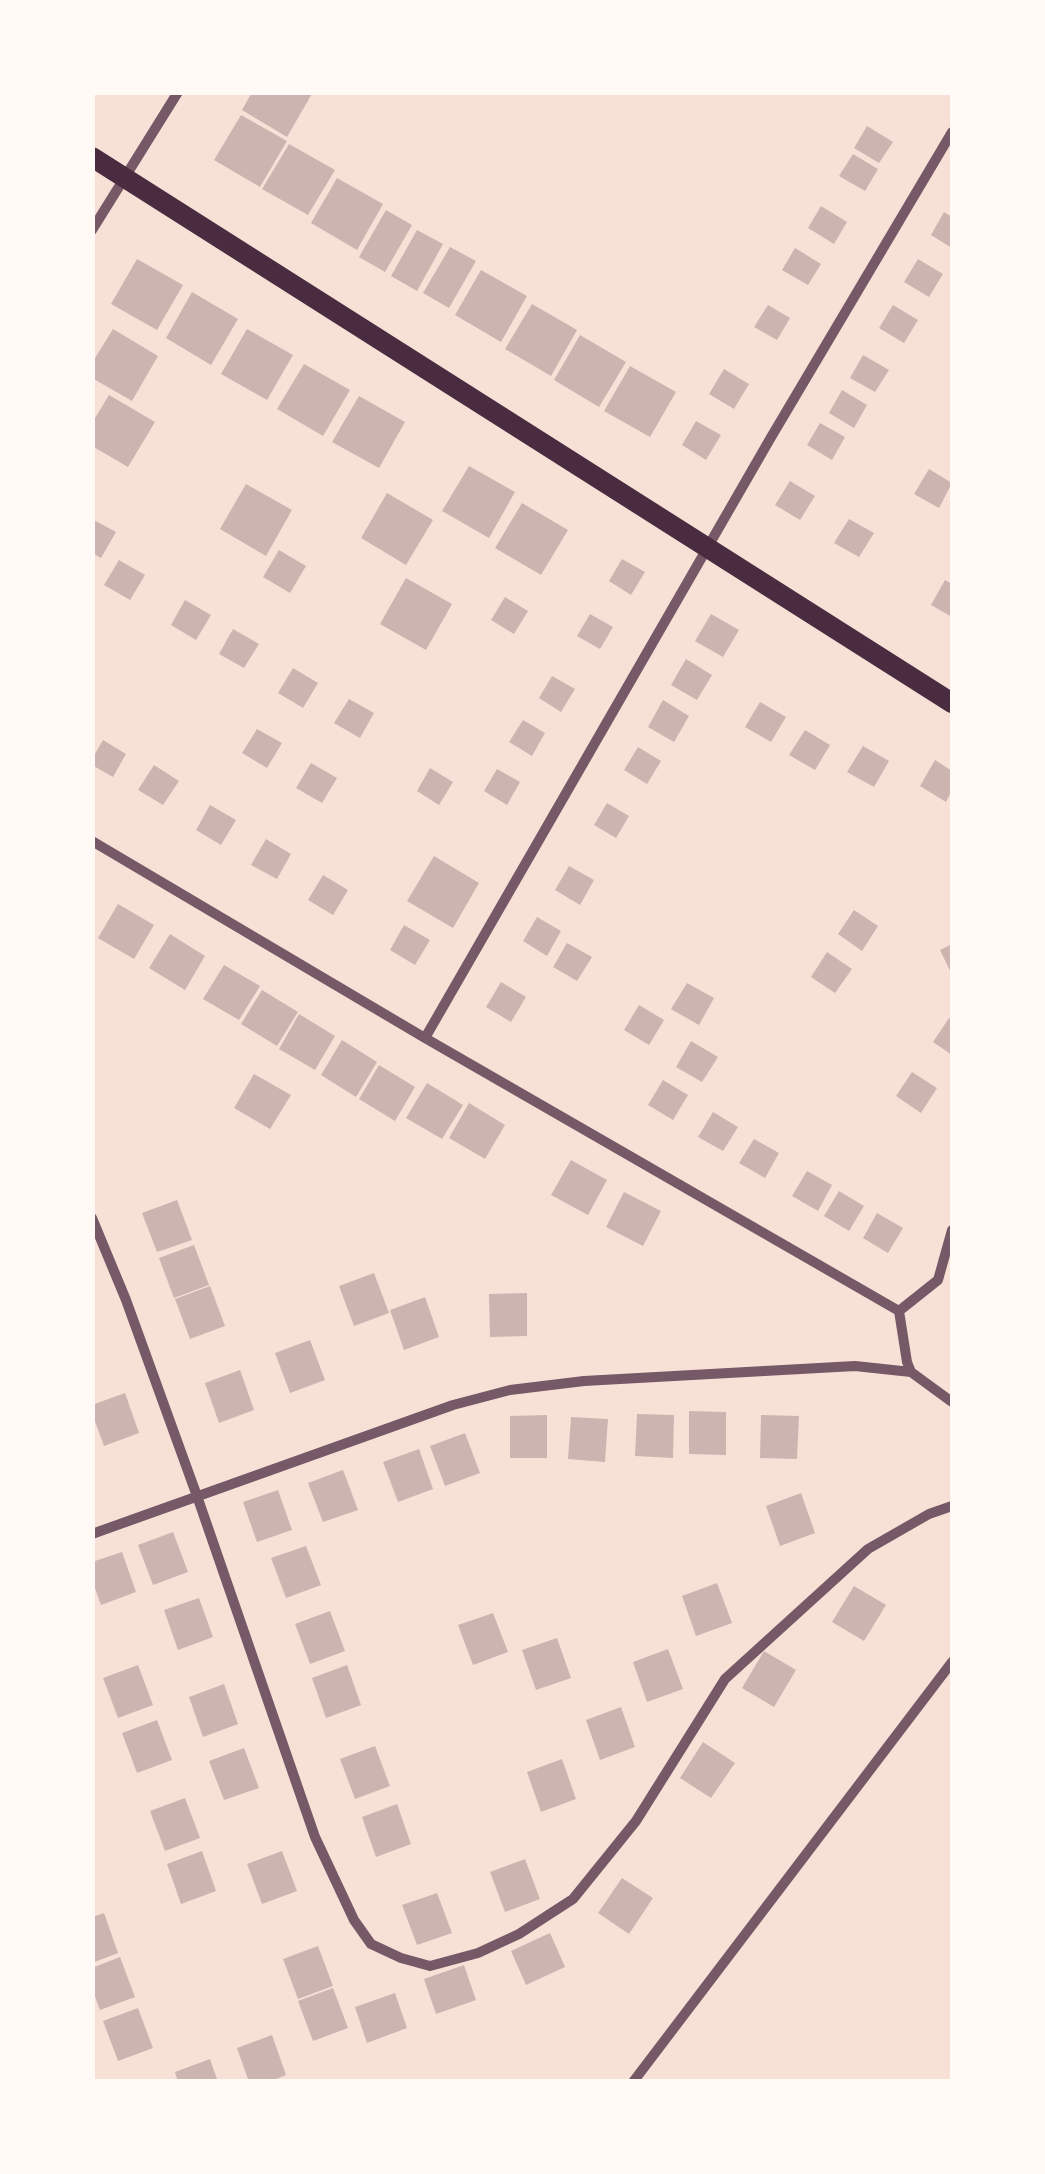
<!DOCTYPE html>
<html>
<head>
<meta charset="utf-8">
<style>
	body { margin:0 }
	#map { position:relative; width:1045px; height:2174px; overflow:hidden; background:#f7e1d7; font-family:"Roboto Serif",serif }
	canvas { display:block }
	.frame { position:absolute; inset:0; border:95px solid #fffaf5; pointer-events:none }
</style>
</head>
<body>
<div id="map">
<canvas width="1045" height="2174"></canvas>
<div class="frame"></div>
</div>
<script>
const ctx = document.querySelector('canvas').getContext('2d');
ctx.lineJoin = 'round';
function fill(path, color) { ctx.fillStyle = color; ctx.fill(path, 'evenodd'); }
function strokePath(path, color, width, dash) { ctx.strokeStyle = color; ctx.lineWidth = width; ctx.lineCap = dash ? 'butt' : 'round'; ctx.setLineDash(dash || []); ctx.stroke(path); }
const building = new Path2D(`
	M252 92H313L287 137 242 110Z
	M241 115 287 141 260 187 214 160Z
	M867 126 893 142 879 163 854 148Z
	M289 144 335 170 308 215 262 189Z
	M853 154 878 169 865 191 839 176Z
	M337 178 383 204 357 250 311 223Z
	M821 206 847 222 834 244 808 228Z
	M386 210 412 225 385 272 359 257Z
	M944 212 952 217V248L931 235Z
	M417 230 443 244 417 291 391 276Z
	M450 247 476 261 449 308 423 293Z
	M795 248 821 264 808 285 782 270Z
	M137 259 183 285 157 330 111 304Z
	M918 259 943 274 929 297 904 282Z
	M481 270 527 296 501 342 455 315Z
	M192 292 238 319 211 365 166 338Z
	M532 304 577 330 551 376 505 349Z
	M768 305 790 318 777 340 754 327Z
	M893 305 918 320 904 343 879 328Z
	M113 329 158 356 132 401 92 378V363Z
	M247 329 293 355 267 400 221 374Z
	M580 335 626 362 599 407 554 380Z
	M863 355 889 370 875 392 850 378Z
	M304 364 350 390 323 436 277 409Z
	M630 366 676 392 650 437 604 411Z
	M724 369 749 384 734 409 709 394Z
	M842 390 867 405 854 428 829 413Z
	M109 395 155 422 128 467 92 446V423Z
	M359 396 405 422 379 468 332 442Z
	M696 421 721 435 706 460 682 445Z
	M820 423 845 437 832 460 807 445Z
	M469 466 515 492 489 538 442 511Z
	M929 469 952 483 939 508 914 494Z
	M790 481 815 496 800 520 775 505Z
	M246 484 292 510 266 556 220 529Z
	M387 493 433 520 406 565 361 538Z
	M522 503 568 530 541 575 495 548Z
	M92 519 116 532 101 558 92 553Z
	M849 519 874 533 859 557 834 543Z
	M279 550 306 566 290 593 263 577Z
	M622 559 645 572 631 595 609 581Z
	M119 560 145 575 130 600 104 585Z
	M406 578 452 604 426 650 380 624Z
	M945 580 952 584V617L931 605Z
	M505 597 528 611 514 634 491 620Z
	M185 600 211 615 196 640 171 625Z
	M590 614 613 627 600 649 577 636Z
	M711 614 739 630 723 657 695 641Z
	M233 629 259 644 244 668 219 654Z
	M686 659 712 675 697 700 671 685Z
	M293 668 318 683 303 708 278 693Z
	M552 676 575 689 561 712 539 698Z
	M349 699 374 713 360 738 334 723Z
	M663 700 689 716 674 742 648 727Z
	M760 702 786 717 771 742 745 727Z
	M523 720 545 733 532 756 509 742Z
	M257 729 282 743 267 768 242 753Z
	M805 730 830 745 815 770 789 755Z
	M103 740 126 754 113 777 92 765V759Z
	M863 746 889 761 874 787 847 772Z
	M638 747 661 761 647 784 624 770Z
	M935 760 952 771V790L946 802 920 786Z
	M311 763 337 778 322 803 296 788Z
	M154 765 179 781 163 805 138 790Z
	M430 768 453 782 439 805 417 791Z
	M497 769 520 782 507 805 484 791Z
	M607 803 629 816 616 838 594 825Z
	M210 805 236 820 221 845 196 830Z
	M266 839 291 854 277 879 251 865Z
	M434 856 479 883 453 928 407 901Z
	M569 866 594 880 580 905 555 890Z
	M323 875 348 890 333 915 308 900Z
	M118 904 154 925 134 959 98 938Z
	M854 910 878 926 862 951 838 934Z
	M537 917 561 931 547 956 523 941Z
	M404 925 430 940 415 965 390 950Z
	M170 934 205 956 185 990 149 968Z
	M567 943 592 957 577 981 553 967Z
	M952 944V975L940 950Z
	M827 952 852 969 835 993 811 977Z
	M224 965 260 986 239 1020 203 999Z
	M501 982 526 997 511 1022 486 1007Z
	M687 983 714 998 699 1025 671 1009Z
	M262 990 298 1012 277 1046 241 1024Z
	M639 1005 664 1020 649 1045 624 1030Z
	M299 1014 335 1036 315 1070 279 1049Z
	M949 1018 952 1020V1055L933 1042Z
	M342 1040 377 1062 356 1097 321 1075Z
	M691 1041 718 1057 702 1082 676 1067Z
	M379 1065 415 1087 395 1121 359 1099Z
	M912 1072 937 1088 921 1113 896 1096Z
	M254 1074 291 1095 270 1129 234 1108Z
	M663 1080 688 1095 673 1120 648 1105Z
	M427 1083 463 1105 442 1139 406 1118Z
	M469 1103 505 1125 485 1159 449 1138Z
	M713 1112 738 1127 723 1151 698 1137Z
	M754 1139 779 1153 765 1178 739 1163Z
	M571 1160 607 1180 588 1215 551 1195Z
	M807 1171 832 1185 818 1211 792 1196Z
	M839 1191 864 1206 849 1231 824 1216Z
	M624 1192 661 1211 643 1246 606 1227Z
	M177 1200 192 1240 157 1252 142 1213Z
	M877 1213 903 1228 888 1253 863 1238Z
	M194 1245 209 1285 174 1298 159 1258Z
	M374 1273 389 1313 354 1326 339 1286Z
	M210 1286 225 1326 190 1339 175 1299Z
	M527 1293V1336L490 1337 489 1294Z
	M425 1297 439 1337 404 1350 390 1310Z
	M310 1340 325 1380 290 1393 275 1353Z
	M240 1370 254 1410 219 1423 205 1383Z
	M125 1393 139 1433 104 1446 92 1413V1405Z
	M689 1411 726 1412V1455L689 1454Z
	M637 1414 674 1415 673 1458 635 1456Z
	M547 1415V1458H510V1416Z
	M761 1415 799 1416 797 1459 760 1458Z
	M571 1417 608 1419 605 1462 568 1459Z
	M465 1433 480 1473 445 1486 430 1446Z
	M419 1449 433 1489 398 1502 383 1462Z
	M343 1470 358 1510 323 1522 308 1483Z
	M278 1490 292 1530 257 1542 243 1502Z
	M801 1493 815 1533 780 1546 766 1506Z
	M173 1532 188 1572 153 1585 138 1545Z
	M306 1546 321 1585 286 1598 271 1558Z
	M122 1552 136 1592 101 1605 92 1580V1562Z
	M717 1583 732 1623 696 1636 682 1596Z
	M854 1586 886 1605 864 1641 832 1622Z
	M199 1598 213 1637 178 1650 164 1610Z
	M330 1611 345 1651 310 1664 295 1624Z
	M493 1613 508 1652 473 1665 458 1625Z
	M557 1638 571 1678 536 1690 522 1650Z
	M668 1649 683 1689 647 1702 633 1662Z
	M764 1651 796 1670 774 1707 742 1688Z
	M138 1665 153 1705 118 1718 103 1678Z
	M347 1665 361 1705 326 1718 312 1678Z
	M224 1684 238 1724 203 1737 189 1697Z
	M621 1707 635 1747 600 1760 586 1720Z
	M157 1720 172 1760 137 1773 122 1733Z
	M703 1742 735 1763 711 1798 680 1778Z
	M375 1746 390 1786 355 1799 340 1759Z
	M244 1748 259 1788 224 1800 209 1761Z
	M562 1759 576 1799 541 1812 527 1772Z
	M185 1798 200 1838 165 1851 150 1811Z
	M397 1804 411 1844 376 1857 362 1817Z
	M202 1851 216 1891 181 1904 167 1864Z
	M282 1851 297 1891 262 1904 247 1864Z
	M525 1859 540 1899 505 1912 490 1872Z
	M622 1878 653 1898 629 1934 598 1913Z
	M437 1893 452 1933 417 1945 402 1905Z
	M104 1913 118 1953 92 1963V1917Z
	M550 1933 565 1967 526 1985 511 1951Z
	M318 1946 333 1986 298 1999 283 1959Z
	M120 1957 135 1997 100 2010 92 1989V1968Z
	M464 1965 476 2000 436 2014 424 1979Z
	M333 1988 348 2028 313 2041 298 2001Z
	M395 1993 407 2028 367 2043 355 2007Z
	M138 2008 153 2048 118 2061 103 2021Z
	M272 2035 286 2075 269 2082H249L237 2048Z
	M210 2059 218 2082H178L175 2072Z`);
const minor = new Path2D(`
	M92 230 178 92
	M92 841 425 1038 899 1311
	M425 1038 770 439 952 132
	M92 1218 126 1300 197 1496 315 1837 354 1920 371 1944 401 1958 430 1966 478 1953 519 1934 573 1899 636 1821 725 1679 868 1549 929 1514 952 1506
	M899 1311 938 1280 952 1230
	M899 1311 907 1362 911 1372
	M92 1534 453 1405 510 1390 584 1381 855 1366 911 1372 952 1402
	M633 2082 952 1662`);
const secondary = new Path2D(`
	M92 157 952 703`);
fill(building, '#ccb4b1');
strokePath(minor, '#755966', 10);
strokePath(secondary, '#4a2c40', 20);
</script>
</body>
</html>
